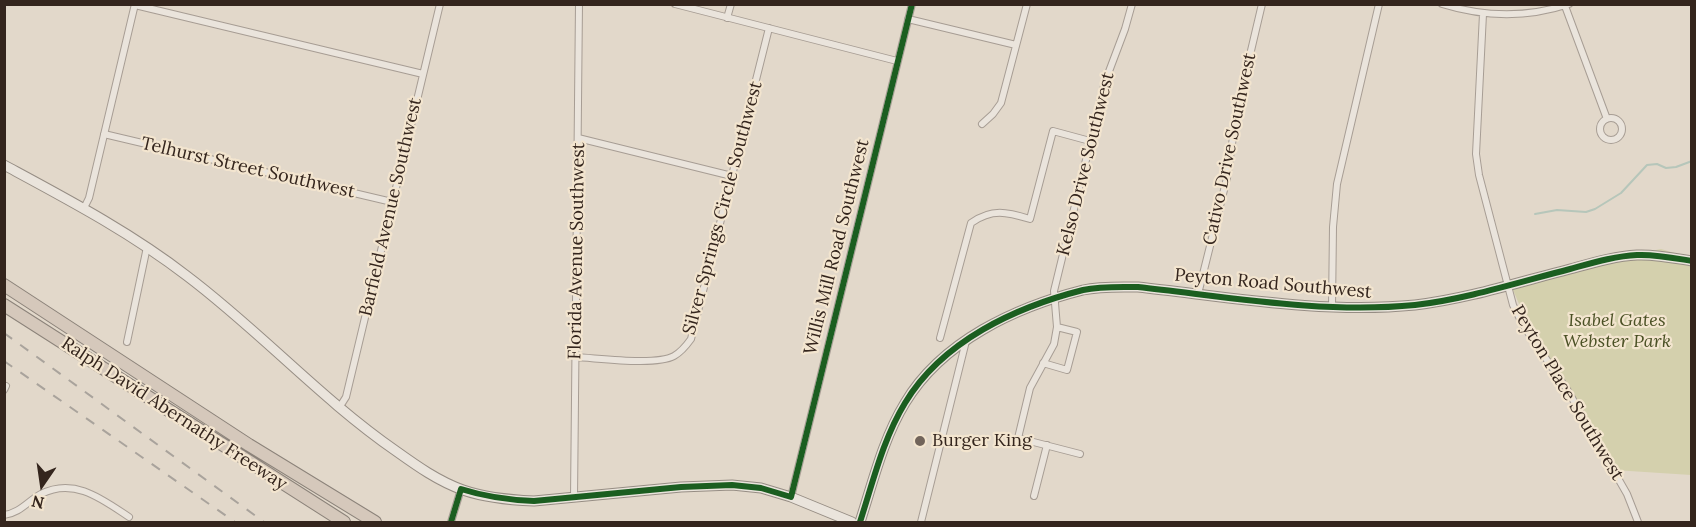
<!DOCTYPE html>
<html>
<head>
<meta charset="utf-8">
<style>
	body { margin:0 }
	#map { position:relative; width:1696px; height:527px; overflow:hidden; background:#e2d8ca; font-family:Lora,serif }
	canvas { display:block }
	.frame { position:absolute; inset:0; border:6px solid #34251d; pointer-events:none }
	.north { position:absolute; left:12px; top:455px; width:60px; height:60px; -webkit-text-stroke:4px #f3e5cf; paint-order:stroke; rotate:193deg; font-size:16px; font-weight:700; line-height:24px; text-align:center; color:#34251d }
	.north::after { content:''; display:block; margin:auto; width:21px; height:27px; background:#34251d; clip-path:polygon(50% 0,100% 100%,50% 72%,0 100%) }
</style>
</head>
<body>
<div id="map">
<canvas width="1696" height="527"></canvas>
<div class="frame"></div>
<div class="north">N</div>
</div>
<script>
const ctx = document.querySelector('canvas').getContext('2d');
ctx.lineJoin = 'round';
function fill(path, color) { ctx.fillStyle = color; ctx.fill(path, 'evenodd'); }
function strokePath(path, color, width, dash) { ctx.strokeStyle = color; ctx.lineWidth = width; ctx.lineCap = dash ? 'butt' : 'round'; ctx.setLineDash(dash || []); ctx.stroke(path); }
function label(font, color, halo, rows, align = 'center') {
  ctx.font = font + ' Lora,serif'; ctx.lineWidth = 4.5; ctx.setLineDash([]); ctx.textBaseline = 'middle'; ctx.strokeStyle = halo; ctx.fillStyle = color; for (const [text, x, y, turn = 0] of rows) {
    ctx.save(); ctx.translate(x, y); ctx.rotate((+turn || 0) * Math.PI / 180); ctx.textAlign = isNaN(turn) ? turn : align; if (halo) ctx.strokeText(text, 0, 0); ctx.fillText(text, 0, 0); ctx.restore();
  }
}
const green = new Path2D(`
	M1661 249 1691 258V475L1614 470 1532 334 1510 283 1613 258Z`);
const stream = new Path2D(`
	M1535 214 1557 210 1586 212 1595 209 1621 193 1647 165 1657 164 1666 168 1676 167 1692 161`);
const street = new Path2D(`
	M675 4 897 61
	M1442 4C1484 17 1527 18 1569 4
	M135 5 423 74
	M1565 6 1607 119
	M1483 14 1476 154 1479 175 1513 305 1523 325 1568 391 1627 494 1638 522
	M727 18 731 4
	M908 19 1016 45
	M1600 129a11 11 0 1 1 22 0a11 11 0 1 1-22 0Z
	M982 124 993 114 1001 103 1027 4
	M104 134 392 202
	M578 138 732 176
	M84 208 89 198 135 4
	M1198 294 1227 178 1237 110 1262 4
	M1332 307 1333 227 1337 184 1379 4
	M940 338 971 223C992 208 1007 212 1030 219L1053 131 1090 141
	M127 342 147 247
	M575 357C598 358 656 366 674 356 681 352 686 346 691 339L769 28
	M1043 363 1067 370 1077 332 1057 327
	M4 390 6 386
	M339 408 346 397 440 4
	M1080 454 1018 438 1030 388 1054 344 1057 327 1054 291 1105 82 1125 29 1132 4
	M1034 496 1047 445
	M791 497 912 4
	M574 498 579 4
	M4 515C20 513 28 501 41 494 74 477 102 499 129 517
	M451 522 461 489
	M921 522 966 341`);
const secondary = new Path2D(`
	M4 165C67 199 130 232 187 276 260 331 321 399 396 451 417 466 438 481 463 490 486 498 509 500 534 501L681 487 732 485 761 488 791 497 852 522
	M860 522C873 482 883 439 905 403 942 341 1016 307 1083 290 1101 286 1120 287 1138 287 1229 297 1323 314 1415 305 1467 299 1519 282 1570 269 1592 263 1615 256 1637 255 1655 254 1674 258 1692 261`);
const highway = new Path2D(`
	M4 285 249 445 375 522
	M4 305 344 522`);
const rail = new Path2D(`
	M4 333 264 522
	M4 361 235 522`);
const cycleway = new Path2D(`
	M451 522 461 489C486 497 508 500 534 501L681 487 732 485 761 488 791 497 912 4
	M860 522C873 482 883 439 905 403 942 341 1016 307 1083 290 1101 286 1120 287 1138 287 1229 297 1323 314 1415 305 1467 299 1519 282 1570 269 1592 263 1615 256 1637 255 1655 254 1674 258 1692 261`);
const markers = [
	[920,441,6,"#71645a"]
];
const streetNames = [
	["Cativo Drive Southwest",1230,149,-78],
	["Kelso Drive Southwest",1086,164,-76],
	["Telhurst Street Southwest",248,168,13],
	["Barfield Avenue Southwest",391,207,-77],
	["Silver Springs Circle Southwest",723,208,-75],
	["Willis Mill Road Southwest",837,247,-76],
	["Florida Avenue Southwest",577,251,-89],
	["Peyton Road Southwest",1273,284,5],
	["Peyton Place Southwest",1567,393,59],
	["Ralph David Abernathy Freeway",174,414,33]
];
const parkNames = [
	["Isabel Gates",1617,321],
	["Webster Park",1617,342]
];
const poiNames = [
	["Burger King",932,441]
];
fill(green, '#d4d0ad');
strokePath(stream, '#b6c6ba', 2);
strokePath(street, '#a79d94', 8);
strokePath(secondary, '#968d84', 11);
strokePath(highway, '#8c837a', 14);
strokePath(street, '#eae4dc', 6);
strokePath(secondary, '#eae4dc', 9);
strokePath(highway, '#d5c8bb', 12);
strokePath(rail, '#a9a39c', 2, [10, 10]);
strokePath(cycleway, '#1b5e20', 6);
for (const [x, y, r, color] of markers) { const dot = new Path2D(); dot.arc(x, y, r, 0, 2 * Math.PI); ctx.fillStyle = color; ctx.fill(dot); strokePath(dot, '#f3e5cf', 2); }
label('18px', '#34251d', '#f3e5cf', streetNames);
label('italic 18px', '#4a5024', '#f3e5cf', parkNames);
label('18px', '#34251d', '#f3e5cf', poiNames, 'left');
</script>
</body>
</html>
